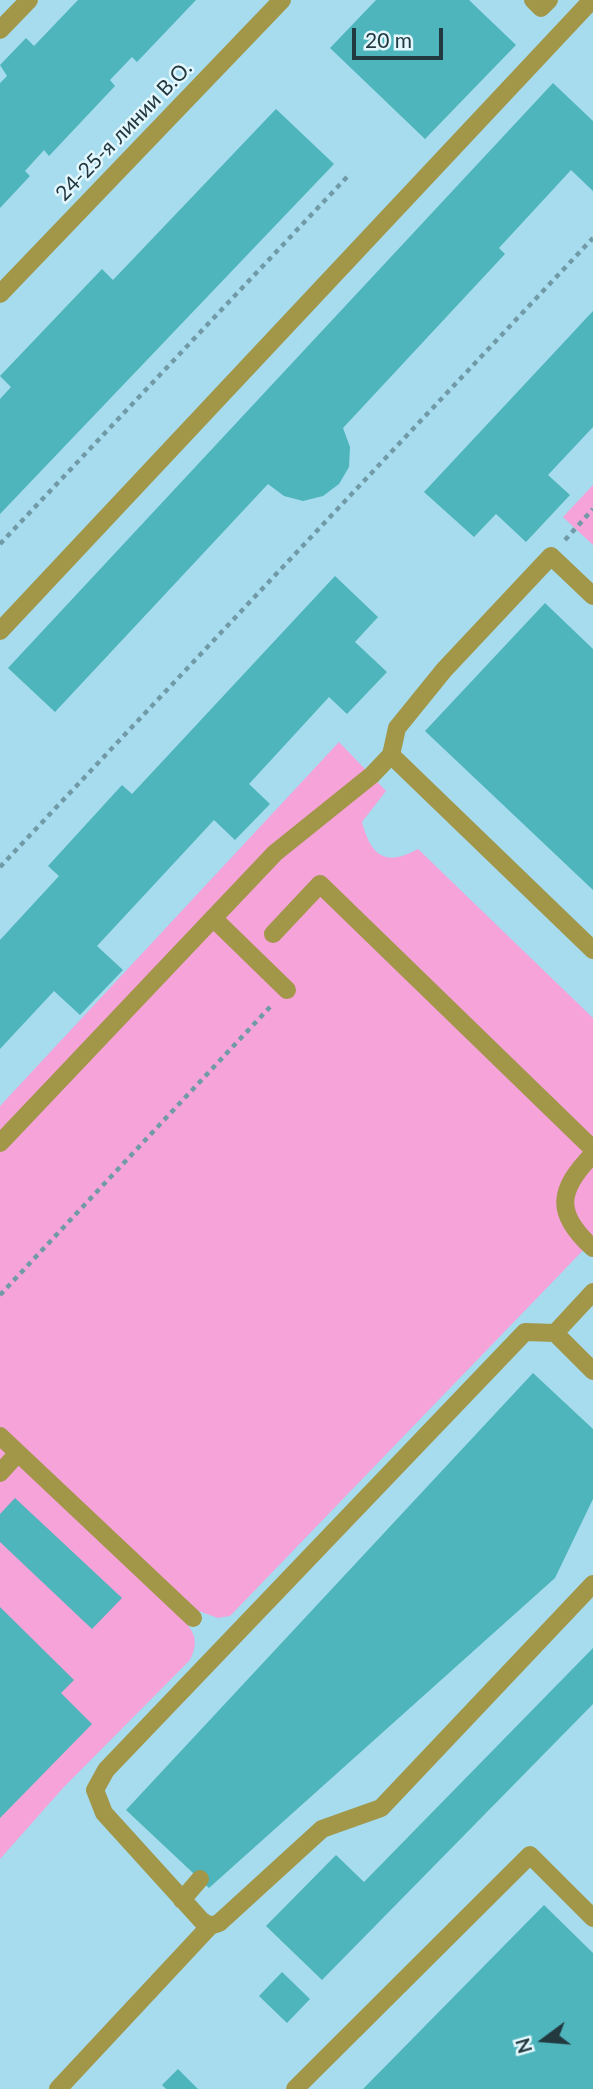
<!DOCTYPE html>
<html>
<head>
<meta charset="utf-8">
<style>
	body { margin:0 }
	#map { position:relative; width:593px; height:2089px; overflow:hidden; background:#a6dcee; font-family:Lato,sans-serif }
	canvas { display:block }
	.north { position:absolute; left:509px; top:2005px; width:70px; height:70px; -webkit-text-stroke:5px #e2f7fe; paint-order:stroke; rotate:254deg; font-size:19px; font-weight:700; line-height:28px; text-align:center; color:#233940 }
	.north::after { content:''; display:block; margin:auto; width:24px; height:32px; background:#233940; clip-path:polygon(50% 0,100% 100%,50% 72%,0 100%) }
	.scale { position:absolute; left:352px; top:28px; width:91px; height:32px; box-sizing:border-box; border:4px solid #233940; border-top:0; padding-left:9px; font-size:21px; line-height:24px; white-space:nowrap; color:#233940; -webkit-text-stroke:5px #e2f7fe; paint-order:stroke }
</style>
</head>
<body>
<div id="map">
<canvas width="593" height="2089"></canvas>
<div class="north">N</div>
<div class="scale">20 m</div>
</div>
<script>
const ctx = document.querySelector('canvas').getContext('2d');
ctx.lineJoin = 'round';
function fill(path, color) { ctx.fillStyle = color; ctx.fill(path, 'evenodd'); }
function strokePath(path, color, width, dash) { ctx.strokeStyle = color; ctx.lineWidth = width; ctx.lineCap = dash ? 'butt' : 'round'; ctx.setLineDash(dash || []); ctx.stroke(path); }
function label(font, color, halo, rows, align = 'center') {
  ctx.font = font + ' Lato,sans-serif'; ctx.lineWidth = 5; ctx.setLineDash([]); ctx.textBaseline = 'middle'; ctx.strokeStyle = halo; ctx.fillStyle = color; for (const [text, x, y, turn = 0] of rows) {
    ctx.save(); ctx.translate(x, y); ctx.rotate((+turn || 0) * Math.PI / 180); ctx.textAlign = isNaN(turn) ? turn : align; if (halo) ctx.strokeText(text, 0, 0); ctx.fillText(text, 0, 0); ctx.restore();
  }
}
const green = new Path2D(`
	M593 485V545L563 517Z
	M339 742 386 791 362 822C371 856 385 867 418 849L593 1018V1240L230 1616 218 1618 199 1611 187 1624C197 1637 197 1645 190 1660L63 1788 0 1859V1106Z`);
const building = new Path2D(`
	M78 0H196L137 62 132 57 110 80 115 86 49 156 44 150 25 171 30 176 0 208V83L7 76 0 65 26 38 34 46Z
	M376 0H469L516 45 425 139 330 48Z
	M553 83 593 121V191L571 170 499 248 505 254 343 428 350 447 349 467 339 484 323 496 303 501 284 496 268 484 55 712 8 668Z
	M276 109 334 164 0 514V399L11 387 0 376 102 269 113 280Z
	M593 311V427L548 475 570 495 526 542 496 514 474 537 424 492Z
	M335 576 378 617 355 642 387 672 347 714 329 697 249 784 270 804 235 840 214 820 97 946 123 970 80 1015 54 991 0 1049V940L59 876 48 866 122 785 132 794Z
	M545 603 593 649V890L425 731Z
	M533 1373 593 1429V1499L555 1578 209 1888 126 1810Z
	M15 1498 122 1598 92 1629 0 1542V1514Z
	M0 1607 74 1680 61 1693 92 1724 0 1818Z
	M593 1648V1704L322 1980 266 1926 336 1855 364 1882Z
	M544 1905 593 1953V2089H363Z
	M282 1972 310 1999 287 2023 259 1996Z
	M178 2069 198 2089H166L162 2085Z`);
const path = new Path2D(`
	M565 540 593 509
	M0 544 347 177
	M0 867 593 238
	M0 1295 270 1007`);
const minor = new Path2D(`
	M533 0 541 8 549 0
	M0 30 29 0
	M0 294 282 0
	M593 596 551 556 444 670 397 728 391 755 593 950
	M0 631 592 0
	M213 918 287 990
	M273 934 320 884 593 1149
	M0 1143 275 853 372 775 391 755
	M593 1154C558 1190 554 1213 593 1248
	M555 1333 593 1292
	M593 1371 555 1333 525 1332 106 1770 95 1790 104 1813 202 1921 210 1926 219 1923 322 1829 381 1808 593 1584
	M0 1436 193 1618
	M0 1473 18 1453
	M182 1900 200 1879
	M58 2089 210 1926
	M295 2089 530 1855 593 1918`);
const streetNames = [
	["24-25-я линии В.О.",124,131,-46]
];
fill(green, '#f5a3d9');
fill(building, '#4db5bb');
strokePath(path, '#719aa7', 4.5, [5, 5]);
strokePath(minor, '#a29649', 18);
label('21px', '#233940', '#e2f7fe', streetNames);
</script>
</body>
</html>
